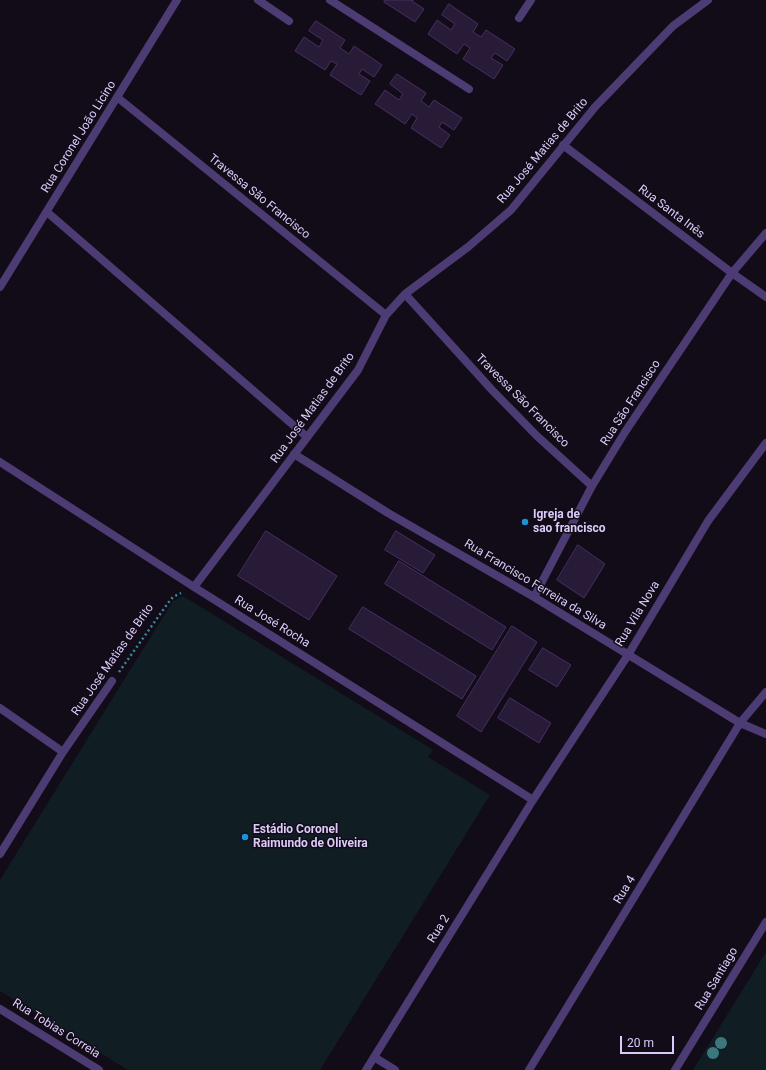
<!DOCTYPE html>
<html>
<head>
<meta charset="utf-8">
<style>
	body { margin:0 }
	#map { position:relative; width:766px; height:1070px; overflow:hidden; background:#120c19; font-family:Roboto,sans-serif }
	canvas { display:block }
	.scale { position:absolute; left:620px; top:1036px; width:54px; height:18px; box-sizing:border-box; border:2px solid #dccbf9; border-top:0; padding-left:5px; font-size:12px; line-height:14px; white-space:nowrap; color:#dccbf9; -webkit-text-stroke:3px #120c19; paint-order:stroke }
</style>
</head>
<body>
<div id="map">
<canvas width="766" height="1070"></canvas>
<div class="scale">20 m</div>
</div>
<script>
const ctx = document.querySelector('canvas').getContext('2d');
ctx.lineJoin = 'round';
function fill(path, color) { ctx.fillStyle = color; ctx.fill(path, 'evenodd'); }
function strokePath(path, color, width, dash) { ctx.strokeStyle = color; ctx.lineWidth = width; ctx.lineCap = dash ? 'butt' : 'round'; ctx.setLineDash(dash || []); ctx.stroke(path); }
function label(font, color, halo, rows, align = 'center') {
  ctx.font = font + ' Roboto,sans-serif'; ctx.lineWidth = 3; ctx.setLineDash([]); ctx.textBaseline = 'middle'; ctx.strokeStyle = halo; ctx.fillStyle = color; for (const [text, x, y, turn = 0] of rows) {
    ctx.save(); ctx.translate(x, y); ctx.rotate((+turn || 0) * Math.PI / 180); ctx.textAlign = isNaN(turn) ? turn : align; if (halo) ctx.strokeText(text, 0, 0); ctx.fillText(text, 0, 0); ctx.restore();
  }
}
const green = new Path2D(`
	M183 596 433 750 428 757 490 795 320 1070H128L0 991V880L173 601Z
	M766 952V1070H693L703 1054Z`);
const building = new Path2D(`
	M385 0H413L412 1 424 9 415 22 384 2Z
	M449 4 478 24 473 32 481 37 486 30 515 49 507 61 495 53 491 58 503 65 494 79 463 59 470 48 464 44 457 54 428 34 437 20 451 30 455 24 442 15Z
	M316 21 345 40 340 48 349 54 354 46 382 65 374 77 362 69 359 74 370 81 361 95 330 75 337 64 331 61 325 70 295 51 304 37 319 47 323 40 309 31Z
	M397 74 426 93 421 101 429 107 434 100 462 118 454 130 442 122 439 127 450 135 441 148 411 128 417 118 412 114 405 124 375 104 385 90 399 100 403 94 390 84Z
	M266 531 337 576 309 620 238 576Z
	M396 531 435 555 423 573 385 550Z
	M578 545 605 564 584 598 557 580Z
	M399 561 506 627 492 650 385 584Z
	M363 607 476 676 462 699 349 629Z
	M512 626 537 642 481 732 457 716Z
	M543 648 571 665 557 687 529 670Z
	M510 698 551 723 539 743 498 718Z`);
const path = new Path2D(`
	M119 672 168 603 173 597 181 593`);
const street = new Path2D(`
	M258 0 289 21
	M330 0 469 89
	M519 18 531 0
	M117 97 386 315
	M563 145 732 273 766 297
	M47 212 307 437
	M0 287 177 0
	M405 294 492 390 537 436 592 486
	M294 454 388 513 534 597 740 723 766 734
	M0 462 194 587 533 800
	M194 587 358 370 386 315 405 294 468 247 511 210 595 107 673 26 708 0
	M534 597 592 486 625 432 732 273 766 233
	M0 708 63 752
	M0 854 63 752 112 681
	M0 1009 99 1070
	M374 1057 395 1070
	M366 1070 533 800 628 655 708 521 766 443
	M529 1070 740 723 766 692
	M675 1070 766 922`);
const trees = [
	[721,1043],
	[713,1053]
];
const markers = [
	[525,522,4,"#1892d8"],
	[245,837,4,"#1892d8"]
];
const streetNames = [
	["Rua Coronel João Licino",79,137,-58],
	["Rua José Matias de Brito",543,151,-50],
	["Travessa São Francisco",259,197,39],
	["Rua Santa Inês",671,212,37],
	["Travessa São Francisco",522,401,45],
	["Rua São Francisco",631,403,-57],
	["Rua José Matias de Brito",313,408,-54],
	["Rua Francisco Ferreira da Silva",535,585,31],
	["Rua Vila Nova",638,614,-59],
	["Rua José Rocha",272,622,32],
	["Rua José Matias de Brito",113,660,-55],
	["Rua 4",625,890,-59],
	["Rua 2",439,929,-58],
	["Rua Santiago",717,979,-59],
	["Rua Tobias Correia",56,1029,32]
];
const poiNames = [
	["Igreja de",533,515],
	["sao francisco",533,529],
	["Estádio Coronel",253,830],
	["Raimundo de Oliveira",253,844]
];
fill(green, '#101e23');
fill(building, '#281b38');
strokePath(building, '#472f62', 1);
strokePath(path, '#398a9f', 2.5, [2, 3]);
strokePath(street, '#4d3c74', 8);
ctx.fillStyle = '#3d777e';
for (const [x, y] of trees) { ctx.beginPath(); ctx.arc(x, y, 6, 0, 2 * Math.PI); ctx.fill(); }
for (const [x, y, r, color] of markers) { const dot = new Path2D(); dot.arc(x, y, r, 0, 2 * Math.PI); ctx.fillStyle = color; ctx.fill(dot); strokePath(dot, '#120c19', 1.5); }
label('12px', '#dccbf9', '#120c19', streetNames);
label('bold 12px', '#dccbf9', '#120c19', poiNames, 'left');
</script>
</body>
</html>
